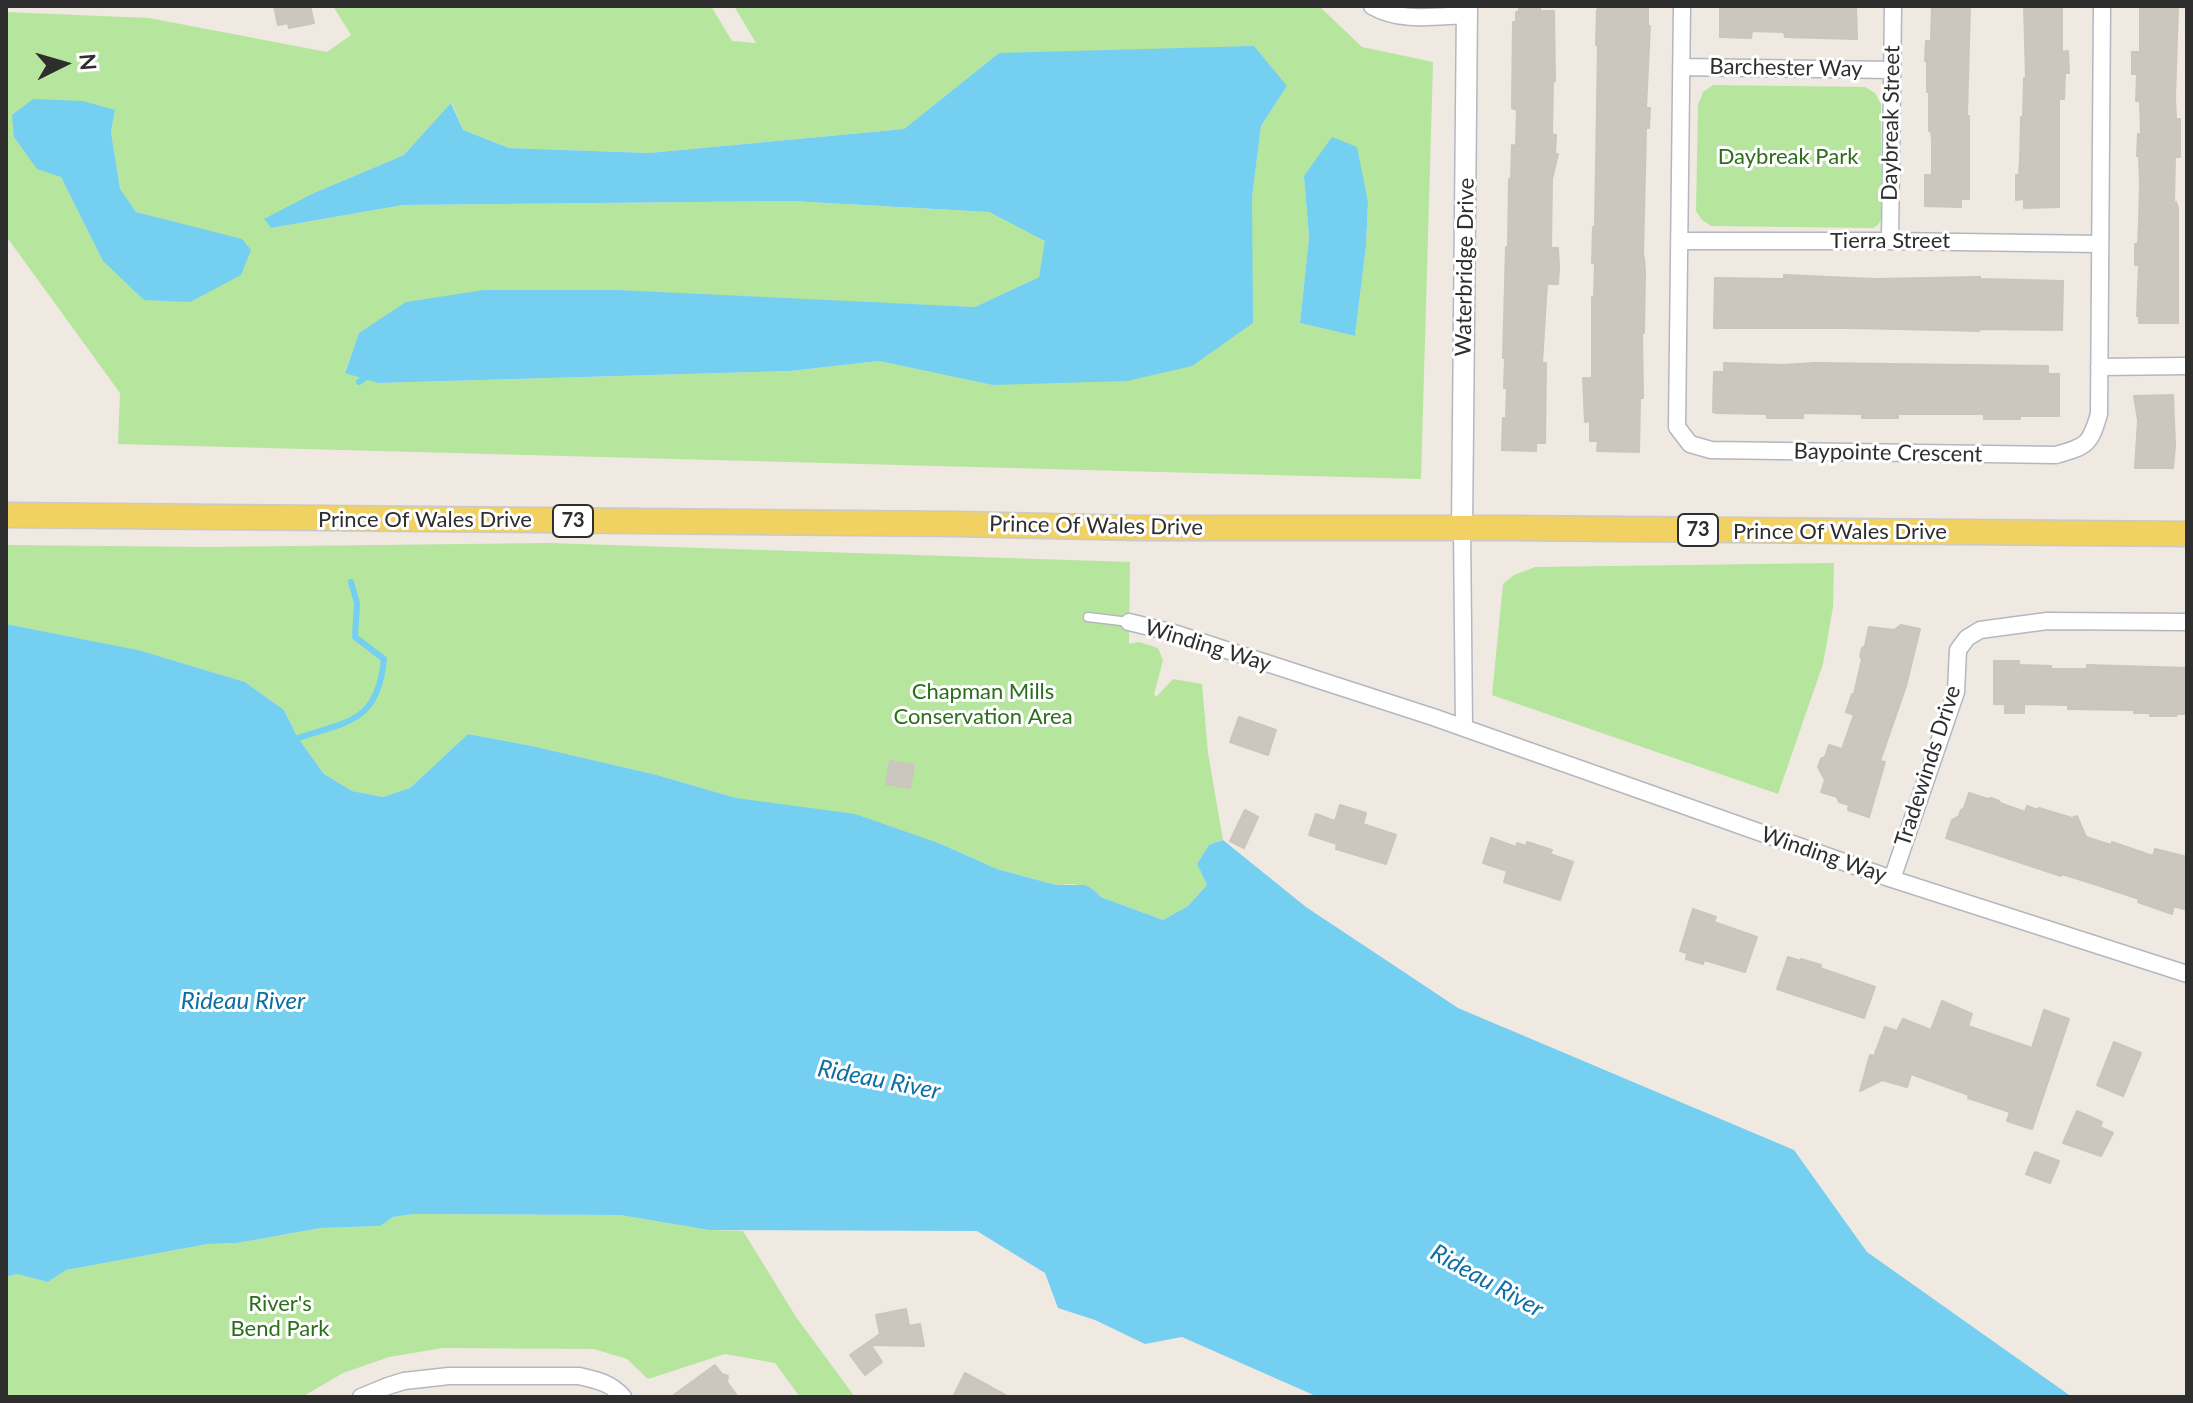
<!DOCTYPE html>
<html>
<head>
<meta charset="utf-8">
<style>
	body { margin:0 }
	#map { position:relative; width:2193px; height:1403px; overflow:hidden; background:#efe9e1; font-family:Lato,sans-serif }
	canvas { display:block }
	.frame { position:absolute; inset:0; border:8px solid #2e2e2e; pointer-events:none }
	.north { position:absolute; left:24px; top:24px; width:80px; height:80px; -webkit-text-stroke:6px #fff; paint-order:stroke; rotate:85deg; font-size:22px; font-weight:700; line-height:32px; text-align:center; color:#2e2e2e }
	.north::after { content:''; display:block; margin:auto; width:28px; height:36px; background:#2e2e2e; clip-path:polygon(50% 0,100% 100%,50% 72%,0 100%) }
</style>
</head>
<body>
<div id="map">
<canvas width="2193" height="1403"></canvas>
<div class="frame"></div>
<div class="north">N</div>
</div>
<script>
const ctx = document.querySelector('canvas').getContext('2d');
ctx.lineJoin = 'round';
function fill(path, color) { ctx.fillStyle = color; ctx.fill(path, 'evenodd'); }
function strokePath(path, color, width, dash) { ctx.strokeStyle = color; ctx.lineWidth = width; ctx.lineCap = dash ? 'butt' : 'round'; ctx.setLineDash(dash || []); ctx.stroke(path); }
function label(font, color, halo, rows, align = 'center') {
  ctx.font = font + ' Lato,sans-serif'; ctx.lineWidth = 6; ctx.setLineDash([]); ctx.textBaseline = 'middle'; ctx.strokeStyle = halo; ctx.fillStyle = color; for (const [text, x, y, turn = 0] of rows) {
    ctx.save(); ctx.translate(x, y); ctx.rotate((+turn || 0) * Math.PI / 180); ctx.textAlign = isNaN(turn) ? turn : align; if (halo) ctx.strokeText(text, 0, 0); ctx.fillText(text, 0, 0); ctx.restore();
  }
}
const green = new Path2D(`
	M333 6H711L732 41 756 43 734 6H1319L1362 47 1433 62 1421 479 118 444 120 393 6 236V12L149 18 327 52 351 35ZM999 53 1287 86 1261 126 1252 198 992 385 879 361 790 371 378 383 345 372 359 333 879 303 975 307 1039 277 1046 241 989 212 791 201 403 205 271 228 265 220 314 193 404 155 452 103 463 130 509 148 649 153 904 129ZM115 110 111 132 120 190 136 212 181 224 103 261 61 177ZM1304 176 1368 202 1366 246 1355 336 1300 323 1309 237Z
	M1713 85 1865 87 1875 93 1881 104V219L1878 225 1873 228 1711 226 1702 220 1696 211 1698 105 1703 92Z
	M549 543 1130 562 1129 644 1139 642 1158 648 1163 660 1154 695 1157 696 1173 679 1202 684 1208 753 1223 840 1209 845 1197 864 1207 885 1188 906 1163 920 1101 897 1094 890 1073 884 1056 885 997 869 941 844 736 798 657 775 532 746 468 734 410 788 383 797 352 791 324 774 298 738 284 710 245 682 137 650 6 624V545L208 547Z
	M1834 563 1833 607 1823 664 1778 794 1492 695 1503 584 1514 575 1535 567Z
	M414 1214 620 1215 709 1230 743 1231 796 1317 855 1397H800L775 1363 725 1354 648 1379 627 1359 594 1349 443 1348 389 1357 343 1373 302 1397H6V1277L17 1274 48 1282 66 1270 208 1244 237 1243 321 1228 380 1226 393 1217Z`);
const water = new Path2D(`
	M1254 46 1287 86 1261 126 1252 198 1253 323 1192 366 1127 381 992 385 879 361 790 371 378 383 345 373 359 333 406 302 484 290H617L975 307 1039 277 1045 241 989 212 791 201 403 205 271 228 264 219 314 193 404 155 451 103 463 130 509 148 649 153 904 129 999 53Z
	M33 99 83 101 115 110 111 132 120 189 136 212 242 239 251 250 241 275 190 302 144 300 103 261 61 177 37 169 14 137 12 115Z
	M1332 137 1357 147 1368 202 1366 246 1355 336 1300 323 1309 237 1304 176Z
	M6 624 138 650 245 682 284 710 298 738 324 774 352 791 383 797 410 788 468 734 532 746 657 775 736 798 855 814 941 844 997 869 1056 885H1085L1094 890 1101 897 1163 920 1188 906 1207 885 1197 864 1209 845 1223 840 1306 907 1458 1008 1794 1150 1867 1252 2072 1397H1318L1182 1337 1145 1344 1095 1320 1058 1308 1045 1273 977 1231 709 1230 620 1215 414 1214 393 1217 380 1226 321 1228 237 1243 208 1244 66 1270 48 1282 17 1274 6 1277Z`);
const stream = new Path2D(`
	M359 382 371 374
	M298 738C349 721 378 722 384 659L355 637 357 603 351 582`);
const building = new Path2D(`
	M274 6H310L314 23 289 28 288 23 278 25Z
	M1519 6H1540V11H1554L1555 81H1553L1552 134 1556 135 1555 154H1558L1552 179 1551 248H1558L1559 268 1558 284H1547L1542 363H1546L1545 443H1536V451L1502 450 1503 418H1506L1507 388H1504L1505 358H1503L1506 247H1508L1509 179H1511L1512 145 1516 146 1517 110 1512 108 1513 22H1516V12H1519Z
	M1598 6H1648V26H1650L1646 108H1650L1649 128H1646L1643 257H1644L1645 272 1644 333H1642L1643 398H1640L1639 452 1597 451 1598 441H1590V421L1585 422 1583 378H1592V297H1594L1595 263H1592L1593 227H1595L1598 45H1596L1597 10H1598Z
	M1720 6H1856L1857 39 1785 37 1784 32 1752 31 1751 38 1720 37Z
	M1932 6H1970L1967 116H1969V199H1961V207L1925 206V175H1932V140L1931 131H1929V92H1927V61H1925L1926 41H1931Z
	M2024 6H2062V52L2068 51 2069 73H2065L2064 99H2059V207L2024 208V199L2016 200V175H2019L2020 160 2021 117H2023L2024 78H2026Z
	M2140 6H2178L2175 99 2176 119H2180V157H2175L2174 202H2176L2178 208V323H2139V316H2137L2139 265H2135V244H2138L2139 224 2140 184 2139 156H2137L2138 134H2141L2140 101H2136L2137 74H2132V52H2140Z
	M1784 275 1875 279 1980 277V279L2063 281 2062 330 1979 329V331L1943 330 1851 328H1714L1715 278 1784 279Z
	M1724 363 1783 365 1814 363 2048 366V374H2059V416H2020V419H1984V414H1898V418H1862V414L1803 413V418H1767V414L1716 413 1713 412 1714 372H1724Z
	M2173 395 2175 446 2173 468H2135L2138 420 2134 396Z
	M1901 625 1920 629 1906 686 1880 761 1885 762 1869 817 1848 810 1849 805 1839 802 1837 797 1821 792 1825 780 1818 767 1821 759 1825 757 1829 745 1842 749 1854 715 1846 712 1852 694H1854L1862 659 1860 656 1862 648 1865 646 1869 627 1894 630Z
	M1994 661H2019V665L2051 666V669H2087V665L2187 668V714H2177L2176 716H2150V713H2134V710L2068 709V705L2024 704V713H2005V704H1994Z
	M1239 717 1276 730 1268 755 1230 742Z
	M890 761 914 765 910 788 886 784Z
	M1969 793 1988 799 1991 798 1999 801 2000 803 2025 812 2027 806 2038 810 2039 808 2072 818 2077 816 2086 837 2111 845 2112 842 2153 856 2155 849 2187 857V910L2174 906 2172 914 2138 902 2139 899 2094 884 2062 874 2061 876 1946 838 1952 820 1959 816 1961 810 1964 808Z
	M1340 805 1366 813 1363 824 1396 835 1386 864 1336 849 1337 844 1309 835 1316 814 1335 821Z
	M1245 810 1258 817 1244 848 1230 841Z
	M1491 838 1516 847 1517 843 1526 846 1527 842 1552 850 1550 854 1573 862 1560 900 1504 882 1507 871 1483 863Z
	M1693 909 1716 917 1714 922 1757 937 1745 972 1704 960 1703 964 1686 959 1687 953 1680 951Z
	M1788 957 1801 961V959L1821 965 1820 968 1875 987 1864 1018 1777 989Z
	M1942 1001 1972 1014 1968 1026 2032 1048 2044 1010 2069 1019 2032 1129 2007 1121 2010 1112 1968 1098 1969 1095 1911 1074 1907 1087 1882 1080 1860 1091 1870 1055 1874 1056 1885 1027 1897 1031 1903 1019 1931 1030Z
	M2114 1042 2141 1053 2123 1096 2097 1085Z
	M2077 1111 2102 1122 2100 1127 2113 1133 2101 1156 2063 1143Z
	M2035 1152 2059 1161 2050 1183 2026 1174Z
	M906 1309 909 1326 920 1324 924 1346 871 1345 882 1362 865 1375 850 1355 880 1334 876 1315Z
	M715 1365 722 1374 728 1376 727 1382 738 1397H671Z
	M965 1373 1009 1397H953Z`);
const service = new Path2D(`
	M1088 617 1129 622`);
const minor = new Path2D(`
	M1372 6C1401 23 1436 16 1467 15
	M1682 6 1677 427 1690 444 1711 450 2056 455C2087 446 2090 445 2099 414L2102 6
	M1681 67 1891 70
	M1679 241H1890L2100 244
	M1890 241 1893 6
	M2099 367 2187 366
	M1462 528 1464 728
	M1129 622 1174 633 1433 717 1892 879 2187 974
	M1892 879 1956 692 1958 650 1967 638 1980 630 2047 621 2187 622
	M361 1397 388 1386 404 1381 449 1376H579C597 1380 611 1383 623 1397`);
const tertiary = new Path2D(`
	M1462 528 1467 6`);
const primary = new Path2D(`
	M6 515 956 524 1140 528H1509L2187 534`);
const shields = [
	[573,521,40],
	[1698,530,40]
];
const shieldNames = [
	["73",573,521],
	["73",1698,530]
];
const streetNames = [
	["Barchester Way",1786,68,1],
	["Daybreak Street",1891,123,-89],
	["Tierra Street",1890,241],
	["Waterbridge Drive",1465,267,-89],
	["Baypointe Crescent",1888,453,1],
	["Prince Of Wales Drive",425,520],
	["Prince Of Wales Drive",1096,526,1],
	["Prince Of Wales Drive",1840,532],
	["Winding Way",1208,646,17],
	["Tradewinds Drive",1928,766,-72],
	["Winding Way",1824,855,19]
];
const parkNames = [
	["Daybreak Park",1788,157],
	["Chapman Mills",983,692],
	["Conservation Area",983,717],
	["River's",280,1304],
	["Bend Park",280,1329]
];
const waterNames = [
	["Rideau River",243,1001],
	["Rideau River",879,1080,11],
	["Rideau River",1487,1281,29]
];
fill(green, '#b6e59e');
fill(water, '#75cff0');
strokePath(stream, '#75cff0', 6);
fill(building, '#cbc7bf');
strokePath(building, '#cbc5ba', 2);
strokePath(service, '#b4b7c1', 11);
strokePath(minor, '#b4b7c1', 19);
strokePath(tertiary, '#b4b7c1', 23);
strokePath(primary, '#c9c9c9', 27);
strokePath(service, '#fff', 8);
strokePath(minor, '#fff', 16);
strokePath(tertiary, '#fff', 20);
strokePath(primary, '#f2d163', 24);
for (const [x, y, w] of shields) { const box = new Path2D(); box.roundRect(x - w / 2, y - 16, w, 32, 6); ctx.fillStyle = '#fff'; ctx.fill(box); strokePath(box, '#2e2e2e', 2); }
label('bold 20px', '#2e2e2e', null, shieldNames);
label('22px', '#2e2e2e', '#fff', streetNames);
label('22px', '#2c6e1b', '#fff', parkNames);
label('italic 24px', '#0d6fa3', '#fff', waterNames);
</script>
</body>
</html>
